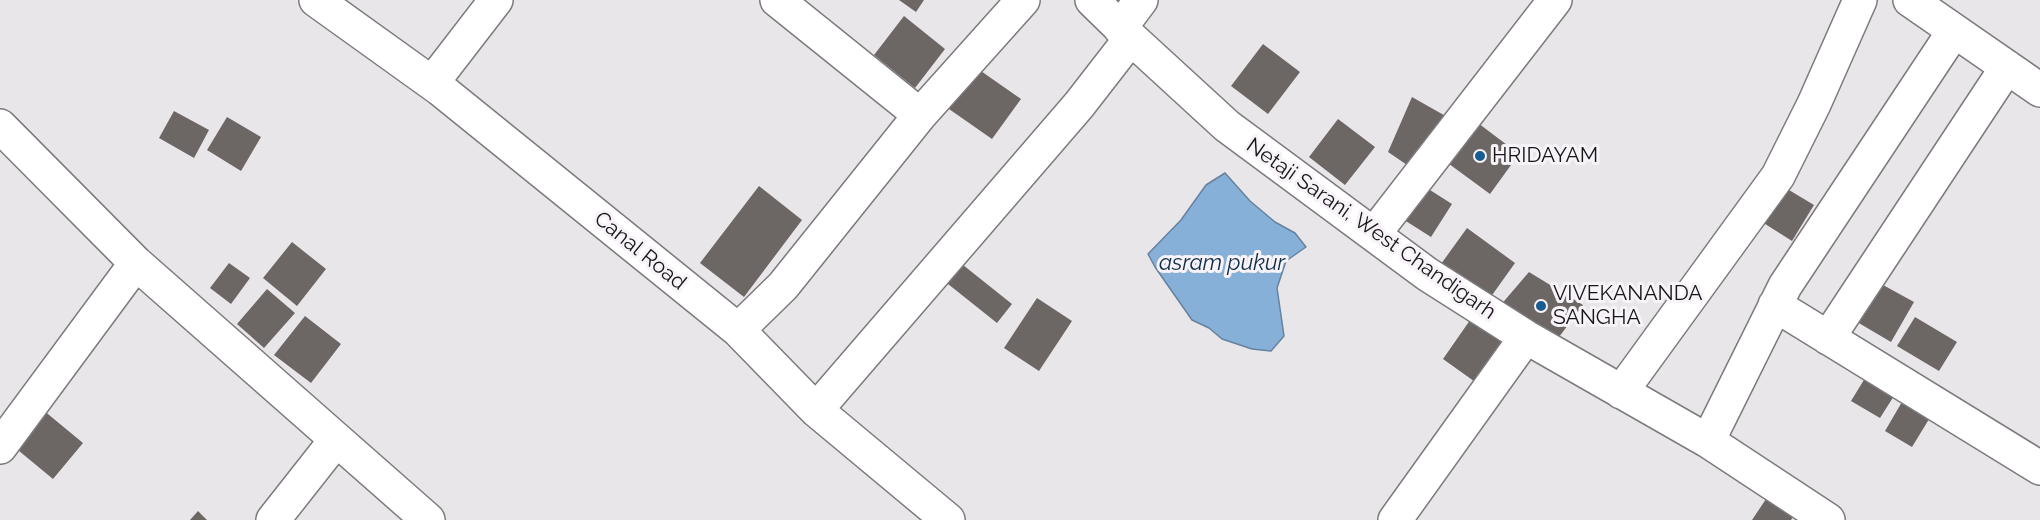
<!DOCTYPE html>
<html>
<head>
<meta charset="utf-8">
<style>
	body { margin:0 }
	canvas { display:block; background:#e9e6ea }
</style>
</head>
<body>
<canvas width="2040" height="520"></canvas>
<script>
const ctx = document.querySelector('canvas').getContext('2d');
ctx.lineJoin = 'round';
function fill(path, color) { ctx.fillStyle = color; ctx.fill(path, 'evenodd'); }
function strokePath(path, color, width, dash) { ctx.strokeStyle = color; ctx.lineWidth = width; ctx.lineCap = dash ? 'butt' : 'round'; ctx.setLineDash(dash || []); ctx.stroke(path); }
function label(font, color, halo, rows, align = 'center') {
  ctx.font = font + ' Raleway,sans-serif'; ctx.lineWidth = 6; ctx.setLineDash([]); ctx.textBaseline = 'middle'; ctx.strokeStyle = halo; ctx.fillStyle = color; for (const [text, x, y, turn = 0] of rows) {
    ctx.save(); ctx.translate(x, y); ctx.rotate((+turn || 0) * Math.PI / 180); ctx.textAlign = isNaN(turn) ? turn : align; if (halo) ctx.strokeText(text, 0, 0); ctx.fillText(text, 0, 0); ctx.restore();
  }
}
const water = new Path2D(`
	M1225 173 1250 201 1275 222 1295 233 1306 247 1286 261 1277 288 1284 336 1271 351 1252 349 1222 339 1209 328 1192 320 1155 267 1148 254 1181 220 1206 185Z`);
const building = new Path2D(`
	M899 0H924L916 12Z
	M904 16 945 49 915 88 874 55Z
	M1263 44 1300 72 1268 114 1231 86Z
	M978 69 1021 99 992 139 949 109Z
	M1412 97 1449 118 1413 169 1388 152Z
	M174 111 209 130 194 158 159 138Z
	M227 117 261 137 241 171 207 150Z
	M1470 117 1519 154 1490 194 1441 158Z
	M1338 119 1375 147 1345 185 1309 157Z
	M1419 183 1452 204 1431 237 1398 216Z
	M759 186 802 220 744 297 700 263Z
	M1784 187 1814 205 1792 241 1762 222Z
	M1467 228 1515 263 1490 298 1441 264Z
	M292 242 326 269 297 306 263 278Z
	M958 261 1012 304 997 323 943 280Z
	M229 263 250 278 231 304 210 288Z
	M1529 272 1583 305 1556 341 1499 307Z
	M1874 280 1914 302 1891 342 1852 319Z
	M267 289 295 313 264 348 237 324Z
	M1037 298 1072 321 1039 371 1004 348Z
	M1475 313 1511 338 1478 384 1443 359Z
	M305 316 341 344 311 383 274 355Z
	M1915 317 1957 342 1939 371 1897 346Z
	M1870 370 1899 388 1880 418 1851 401Z
	M1906 395 1934 411 1912 447 1885 431Z
	M37 405 83 443 53 479 7 441Z
	M1774 487 1801 505 1791 520H1752Z
	M198 511 207 520H190Z`);
const minor = new Path2D(`
	M316 0 440 89 738 330 816 410 948 520
	M777 0 920 115
	M1092 0 1131 38 1227 126 1427 274 1526 337 1708 441 1828 520
	M1910 0 2040 90
	M1120 28 1141 0
	M432 83 496 0
	M0 126 136 263 428 520
	M1374 234 1555 0
	M1775 305 2040 468
	M738 330 783 286 920 115 1023 0
	M1828 338 2007 67
	M1621 392 1778 176 1814 104 1860 0
	M816 410 1079 105 1131 38
	M1708 441 1785 286 1954 31
	M0 447 136 263
	M273 520 336 440
	M1395 520 1526 337`);
const markers = [
	[1480,156,6,"#185d92"],
	[1541,306,6,"#185d92"]
];
const poiNames = [
	["HRIDAYAM",1492,156],
	["VIVEKANANDA",1553,294],
	["SANGHA",1553,318]
];
const streetNames = [
	["Netaji Sarani, West Chandigarh",1371,229,35],
	["Canal Road",640,251,39]
];
const waterNames = [
	["asram pukur",1222,263]
];
fill(water, '#87b0d8');
strokePath(water, '#65829e', 1.5);
fill(building, '#6c6765');
strokePath(minor, '#7d7a7e', 36);
strokePath(minor, '#fff', 33);
for (const [x, y, r, color] of markers) { const dot = new Path2D(); dot.arc(x, y, r, 0, 2 * Math.PI); ctx.fillStyle = color; ctx.fill(dot); strokePath(dot, '#f7f3f8', 2); }
label('21px', '#171618', '#f7f3f8', poiNames, 'left');
label('21px', '#171618', '#f7f3f8', streetNames);
label('italic 22px', '#0e2d48', '#f7f3f8', waterNames);
</script>
</body>
</html>
